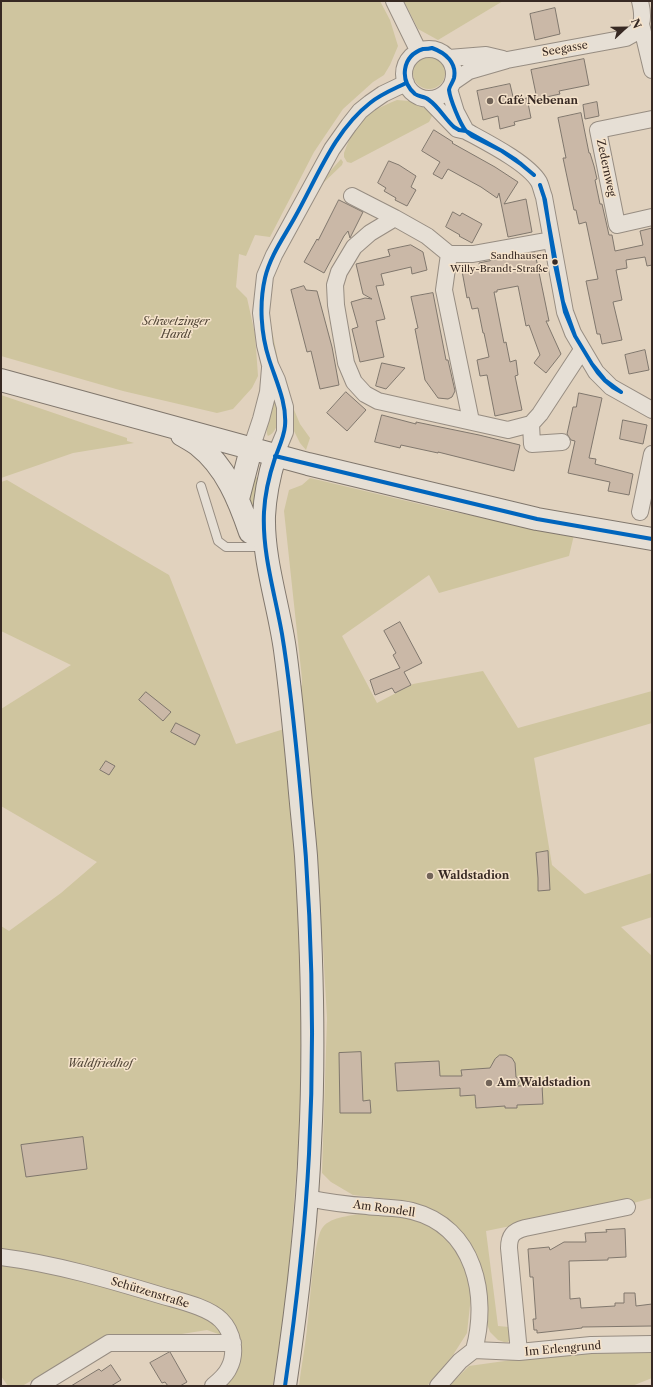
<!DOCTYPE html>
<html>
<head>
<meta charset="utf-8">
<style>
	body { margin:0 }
	#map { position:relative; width:653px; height:1387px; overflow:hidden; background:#e1d2be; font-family:"Libre Caslon Text",serif }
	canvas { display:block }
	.frame { position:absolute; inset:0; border:2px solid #372923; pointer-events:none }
	.north { position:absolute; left:605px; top:8px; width:40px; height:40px; -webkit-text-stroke:3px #f5e3cb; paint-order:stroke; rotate:68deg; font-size:11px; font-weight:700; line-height:16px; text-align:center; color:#372923 }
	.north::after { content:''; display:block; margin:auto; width:14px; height:18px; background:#372923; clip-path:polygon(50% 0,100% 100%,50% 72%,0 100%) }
</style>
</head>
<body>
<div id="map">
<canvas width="653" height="1387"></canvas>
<div class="frame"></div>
<div class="north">N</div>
</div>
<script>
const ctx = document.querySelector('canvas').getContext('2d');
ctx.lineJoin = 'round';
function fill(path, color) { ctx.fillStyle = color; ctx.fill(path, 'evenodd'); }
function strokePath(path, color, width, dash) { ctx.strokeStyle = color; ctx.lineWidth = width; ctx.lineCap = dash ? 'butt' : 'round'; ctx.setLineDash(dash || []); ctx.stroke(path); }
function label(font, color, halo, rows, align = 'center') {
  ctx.font = font + ' "Libre Caslon Text",serif'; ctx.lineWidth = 3; ctx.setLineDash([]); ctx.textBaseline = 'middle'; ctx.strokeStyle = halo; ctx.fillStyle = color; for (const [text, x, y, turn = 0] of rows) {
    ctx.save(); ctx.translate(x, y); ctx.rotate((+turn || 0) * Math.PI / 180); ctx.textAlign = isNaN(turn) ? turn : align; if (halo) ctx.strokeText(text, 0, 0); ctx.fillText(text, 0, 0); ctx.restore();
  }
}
const green = new Path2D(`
	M1 1H380L390 20 398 46 390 65 384 75 373 82 343 109 314 152 270 237 255 235 246 256 239 254 236 287 247 298 255 334 258 376 252 388 233 409 217 413 123 391 1 356Z
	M404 1H503L438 40 418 29Z
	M413 73a16 16 0 1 1 32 0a16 16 0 1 1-32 0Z
	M397 100 409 101 431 111 432 116 429 122 351 163 347 162 344 157V153C357 119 363 114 397 100Z
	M341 159 343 162 342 165 319 187 296 228 273 275 269 297V316L278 360 292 405 300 424 310 438 306 450 300 443 292 427 283 384 272 343 268 316V284L316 187Z
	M1 395 127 438V441L134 443 73 453 1 478Z
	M276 397H277C277 410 282 430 268 436 264 429 273 406 276 397Z
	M249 476 260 478 256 527 245 487Z
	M310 478 449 511 574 535 569 556 439 593 429 575 342 636 377 703 413 684 483 671 518 728 652 691V723L534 758 552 865 585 894 652 873V917L621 927 652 956V1198L630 1204 530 1222 486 1231 498 1326 509 1327 511 1338 508 1342H504L498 1340 490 1332 484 1316V1296L436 1212 423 1206 411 1202 353 1195 331 1182 322 1173 327 1018 323 948 301 686 302 685V679L284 511 289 490 302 485Z
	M7 480 169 575 236 744 284 729 294 825 303 986 299 1135 288 1286 273 1386H225L238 1370V1348L224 1336 207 1330 87 1349 22 1386H8L1 1376V926L9 931 61 893 97 862 1 806V709L71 665 1 631V482Z
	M365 1213 404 1217 418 1221 434 1229 442 1235 455 1249 467 1271 471 1296 467 1333 453 1355 427 1386H299C301 1367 305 1348 307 1329 310 1310 313 1238 323 1227 332 1216 352 1216 365 1213Z
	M652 1351V1378L632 1386H449L469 1366 519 1359 598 1352Z`);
const building = new Path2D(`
	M555 8 560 34 535 40 530 14Z
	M584 59 589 85 559 91 560 94 537 99 531 70Z
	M510 84 514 101 527 98 531 118 514 122 515 125 500 129 498 116 483 120 477 91Z
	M597 102 599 116 585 119 583 105Z
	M581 113 589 153H590L594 166 597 179 595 180 600 204H602L609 235H612L615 251 643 245 640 231 652 228V265L647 266 645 257 626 260 627 268 616 270 622 300 613 302 622 340 602 344 600 334H597L586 281 598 279 586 222 579 224 576 210H574L563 158H566L558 118Z
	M434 130 453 142 452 143 495 167 518 182 504 204 526 199 532 232 508 237 499 193 497 198 481 187 448 169 442 179 433 174 440 162 422 151Z
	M389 161 399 165 416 176 411 187 416 190 407 206 395 200 396 198 384 191 386 188 378 183Z
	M339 200 363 212 350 238 348 231 344 236 324 273 304 262 317 239 318 240Z
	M453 212 460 216 462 213 482 224 472 243 459 236 460 235 446 227Z
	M411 245 423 252 427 270 412 274 411 267 381 274 384 285 376 286 385 319 376 321 384 357 360 362 352 329 358 327 351 302 365 298 372 299 363 294 356 264 390 256 388 250Z
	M535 253 549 321H546L561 354 546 373 534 363 540 355 529 325 526 326 518 286 497 290V292H494L504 343 506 342 510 362 516 360 518 375 515 376 522 410 495 416 487 375 480 376 477 360 489 357 484 333H483L478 308 472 309 469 297 467 298 462 271 480 268 479 263 503 258V260Z
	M304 286 306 290 317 291 332 347 339 385 320 389 311 351 307 352 291 290Z
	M433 293 446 360H448L455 391 452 397 448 399 438 398 425 380 415 329 418 328 411 297Z
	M645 350 649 370 629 374 625 355Z
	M382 363 405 368 386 389 376 386Z
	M346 392 366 410 347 431 327 413Z
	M579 393 602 398 589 458 596 459 595 464 633 474 629 495 608 491 610 482 568 473 575 441 571 440 567 434 573 407H576Z
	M382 415 416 424V422L479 435 520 445 514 471 438 452V453L401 445 400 448 375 442Z
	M623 420 647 425 643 444 620 439Z
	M400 622 422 663 404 672 411 685 395 693 392 688 375 695 370 680 400 668 393 655 396 653 384 631Z
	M146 692 171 712 163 721 139 700Z
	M176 723 200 735 195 745 171 732Z
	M106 761 115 766 109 775 100 770Z
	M548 851 550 890 538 891V878L536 853Z
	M361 1052 363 1101 370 1100 371 1113H340L339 1053Z
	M500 1055H506L512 1058 515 1063 516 1077 520 1079 517 1086 542 1085 543 1104 517 1105V1108H505V1106L476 1108 475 1095 460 1096V1088L397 1091 395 1063 439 1061 440 1076H462L461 1070 490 1068 495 1059Z
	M83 1137 87 1169 26 1177 21 1145Z
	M625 1229 626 1257 608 1258V1260L569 1261 570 1299 580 1298 581 1308 615 1306V1303H624V1293H635L636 1306 652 1304V1326L582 1327V1328L537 1333V1330H534L533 1319H536L533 1277H530L528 1249 549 1247 550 1250 564 1242H586L585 1233 607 1232 606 1230Z
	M170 1352 187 1382 180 1386H168L165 1382 162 1383 150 1363Z
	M111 1365 121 1380 111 1386H71L99 1369 101 1371Z`);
const lane = new Path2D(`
	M201 486 218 541 226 547H265`);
const street = new Path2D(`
	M394 1 418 50
	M641 24 652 70
	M404 74a25 25 0 1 1 50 0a25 25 0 1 1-50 0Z
	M449 58 486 55 503 59
	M453 82 469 71 507 60 626 38C644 30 644 18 640 1
	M449 89 456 112 466 131
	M428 99 457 129 466 131C486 142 528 163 539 182 541 186 542 192 544 197L565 312 573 333 596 372 611 387 652 410
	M652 119 598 130 617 225 652 217
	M352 196 395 218
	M449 254H473L551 240
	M471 421 444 290 449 254 427 236 395 218 370 233 354 247 339 272 335 285 336 305 346 363 354 382 365 394 378 401 508 430 531 424 540 414 582 350
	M531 424 532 444 562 442
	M251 449 261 419 268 392 270 368
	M275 456 285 432V407L277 380 270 365 265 345 261 313 265 276 274 255 332 149 349 125 360 111 370 103 383 94 406 83
	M640 512 652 454
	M307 1198C327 1202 347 1205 367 1206 382 1208 398 1207 412 1211 475 1227 489 1296 474 1350
	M1 1257C56 1264 110 1280 163 1296 180 1301 208 1307 221 1320 233 1332 237 1353 229 1368 226 1375 219 1381 213 1386
	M474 1350 519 1352 591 1345 652 1344
	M519 1352 509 1248C509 1236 513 1231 525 1228L627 1207
	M39 1386 109 1343H233
	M438 1386 460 1361 474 1350`);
const secondary = new Path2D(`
	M1 380 308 464 537 519 652 539
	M182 435C187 438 193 441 198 445 226 467 239 500 250 532L265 540
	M275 456C269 476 265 495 264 516 263 561 279 606 285 650 291 694 295 738 299 781 301 806 304 831 306 856 312 952 315 1047 310 1143 307 1224 297 1305 285 1386
	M238 499 251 449`);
const bus1 = new Path2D(`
	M432 48C446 53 457 63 454 78 453 82 449 87 449 90 450 99 460 124 466 131L459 130 454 127C445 119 439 107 429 100 425 96 419 97 415 94 399 80 402 56 423 49 426 49 429 49 432 48Z
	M466 131 502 151
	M466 131 472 136 502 151
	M502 151 521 164 534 175
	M502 151 516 160 534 175
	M540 185 545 200 548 220
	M540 185 544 197 548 220
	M548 220 563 302
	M548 220 555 265 563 302
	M563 302 575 336
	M563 302 565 312 575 336
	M575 336 592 364
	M575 336 592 364
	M592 364 605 380 621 392
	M592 364C599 376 609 386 621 392
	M275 456 537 519 652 539
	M285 1386C296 1309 305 1232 309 1154 315 1035 312 916 301 797 296 743 291 688 282 634 275 594 262 553 264 512 265 493 269 476 275 458 279 447 284 437 285 426 287 403 276 381 269 359 261 334 259 304 265 278 270 256 284 237 295 217 317 178 334 131 370 103 381 94 394 89 406 83`);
const markers = [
	[490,101,4,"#726459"],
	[555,262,3.5,"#372923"],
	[430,876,4,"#726459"],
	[489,1083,4,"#726459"]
];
const busNames = [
	["Sandhausen",548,256],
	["Willy-Brandt-Straße",548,269]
];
const streetNames = [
	["Seegasse",565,49,-10],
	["Zedernweg",606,168,78],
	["Am Rondell",384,1209,8],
	["Schützenstraße",150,1293,17],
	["Im Erlengrund",563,1349,-5]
];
const poiNames = [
	["Café Nebenan",498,101],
	["Waldstadion",438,876],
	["Am Waldstadion",497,1083]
];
const parkNames = [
	["Schwetzinger",176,322],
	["Hardt",176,335],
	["Waldfriedhof",100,1064]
];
fill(green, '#cfc59f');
fill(building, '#cab8a7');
strokePath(building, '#80776d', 1);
strokePath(lane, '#978d82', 10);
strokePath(street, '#978d82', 18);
strokePath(secondary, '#80776d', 24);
strokePath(lane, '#e6dfd5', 8);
strokePath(street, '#e6dfd5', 16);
strokePath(secondary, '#e6dfd5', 22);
strokePath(bus1, '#0065bd', 4);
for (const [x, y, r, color] of markers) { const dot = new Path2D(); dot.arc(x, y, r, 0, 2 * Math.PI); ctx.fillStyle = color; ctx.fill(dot); strokePath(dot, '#f5e3cb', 1.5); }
label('10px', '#372923', '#f5e3cb', busNames, 'right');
label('11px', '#372923', '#f5e3cb', streetNames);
label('bold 11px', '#372923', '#f5e3cb', poiNames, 'left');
label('italic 11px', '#524637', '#f5e3cb', parkNames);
</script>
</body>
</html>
